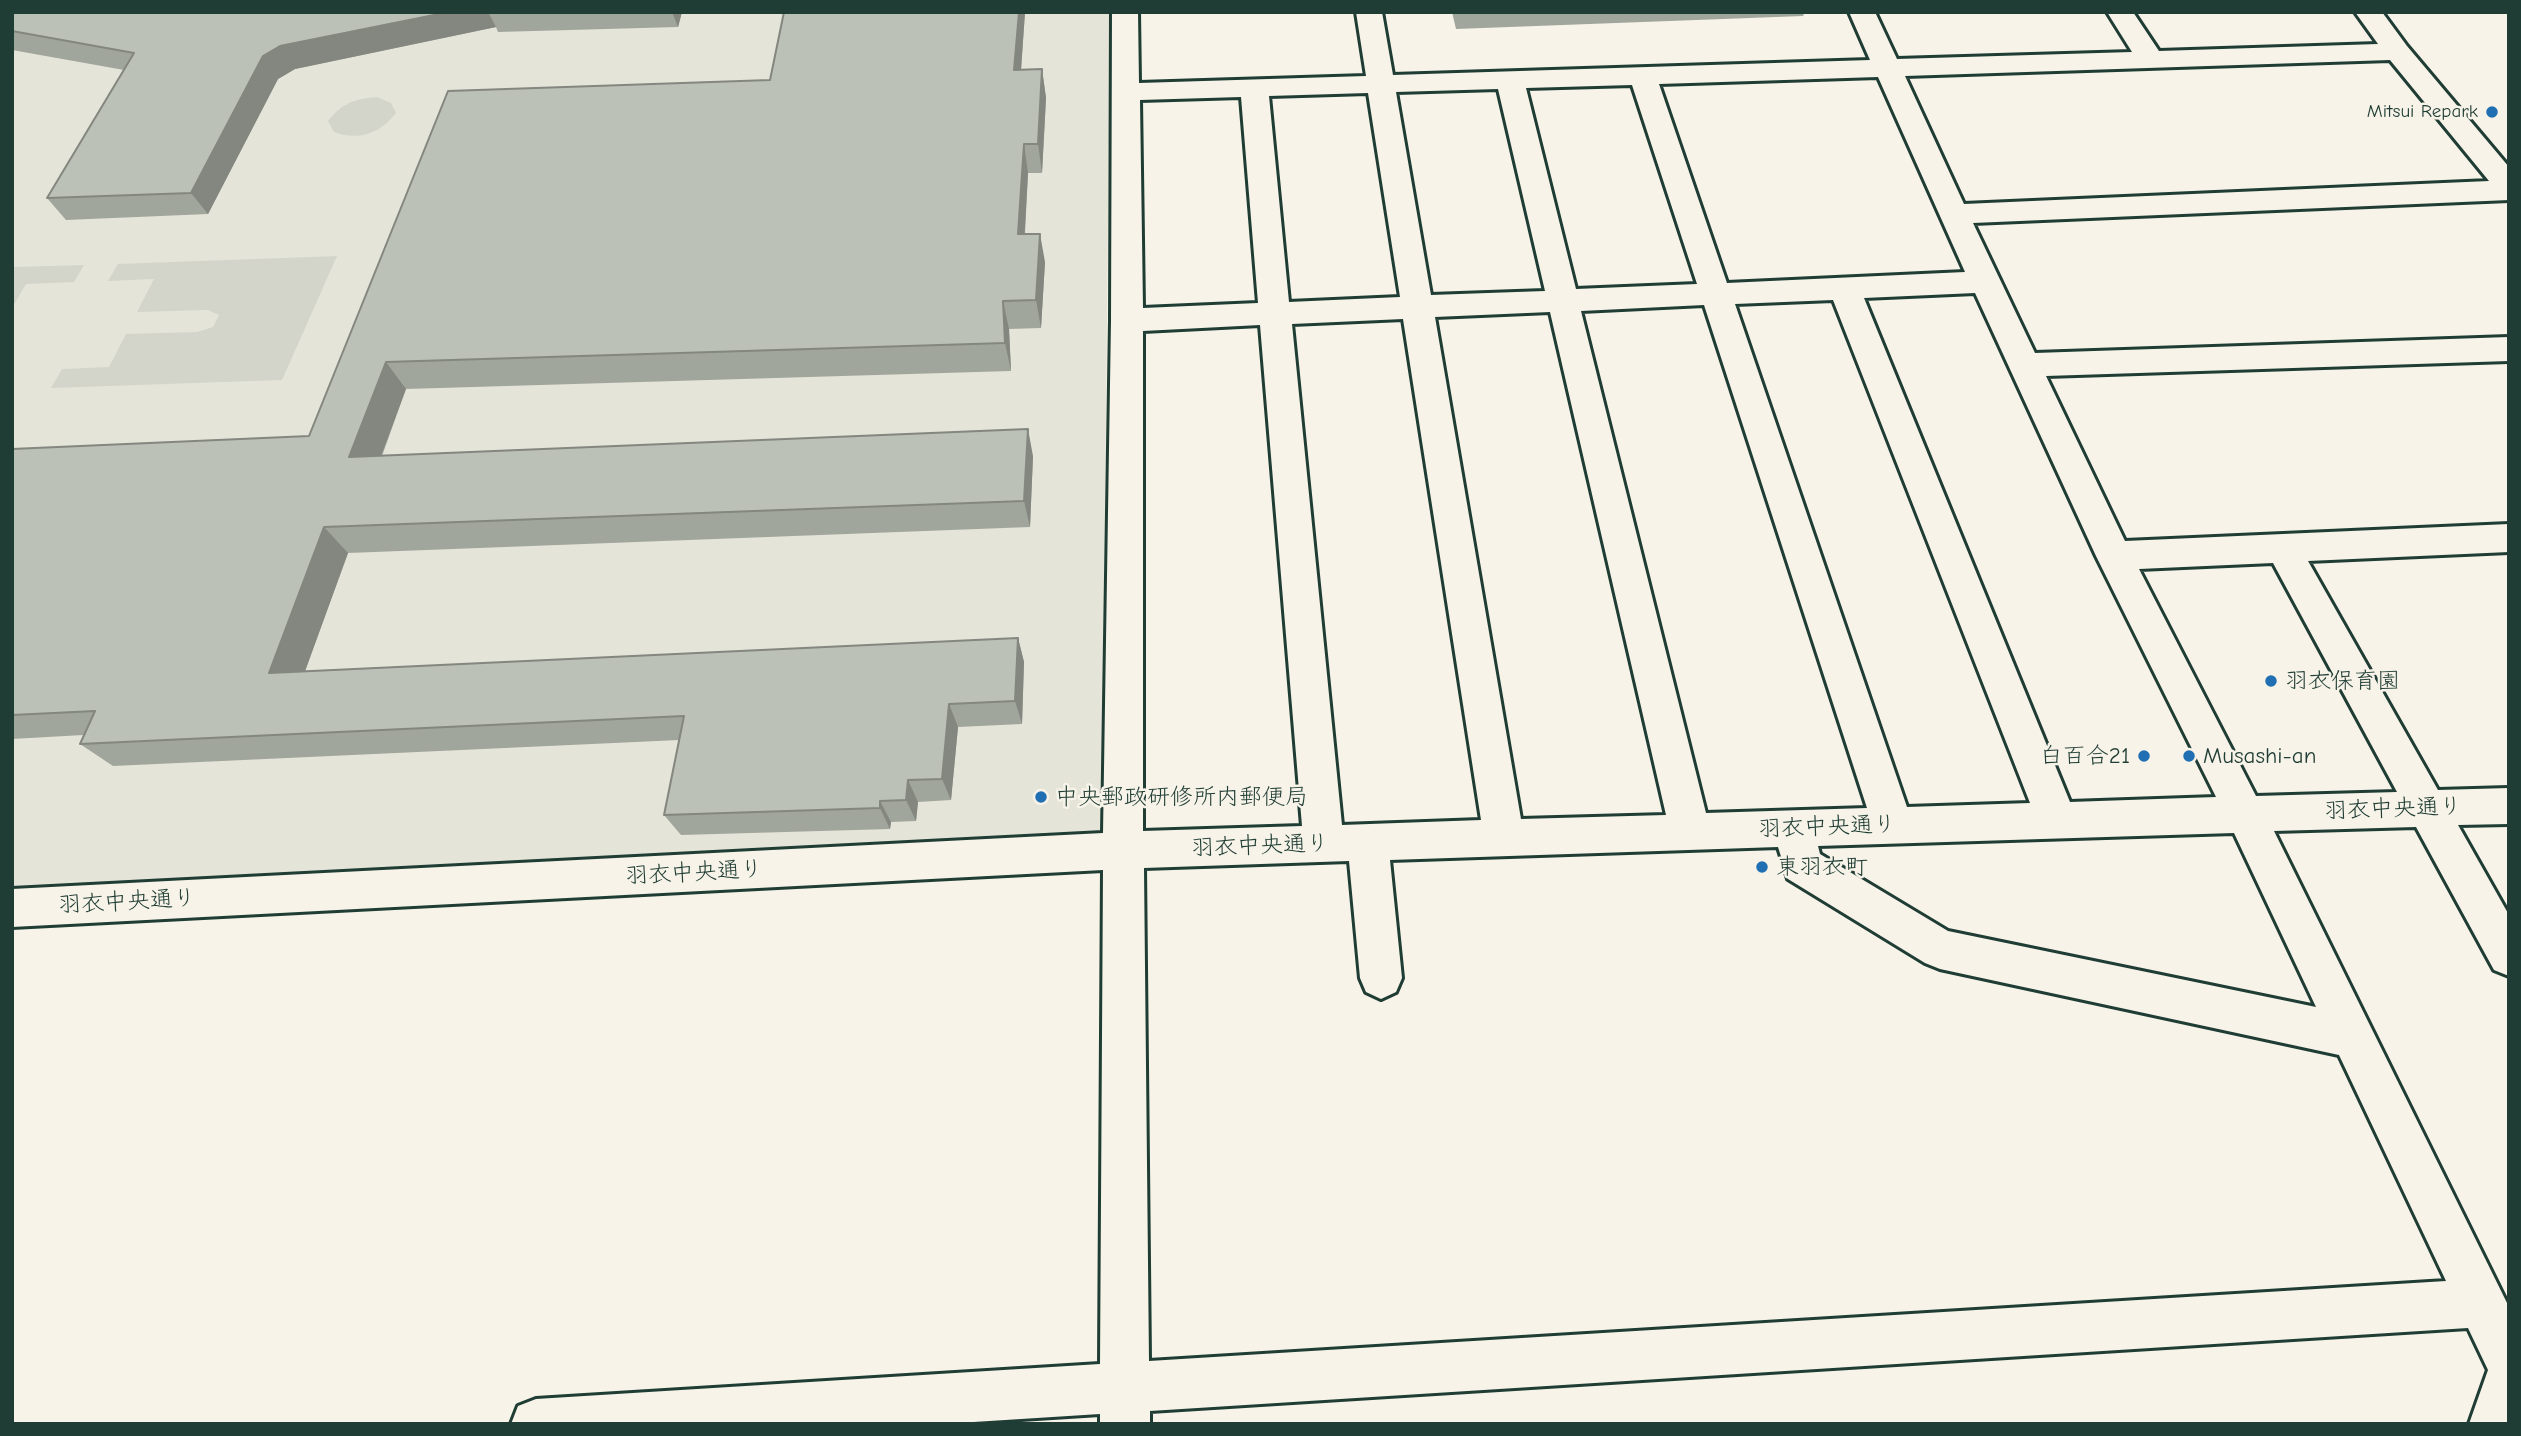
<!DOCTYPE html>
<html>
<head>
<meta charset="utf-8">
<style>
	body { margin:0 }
	#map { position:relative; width:2521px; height:1436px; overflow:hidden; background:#f7f3e8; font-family:"Comic Neue",sans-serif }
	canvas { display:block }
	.frame { position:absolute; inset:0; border:14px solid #1f3d34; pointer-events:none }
</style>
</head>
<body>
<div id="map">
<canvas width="2521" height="1436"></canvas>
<div class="frame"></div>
</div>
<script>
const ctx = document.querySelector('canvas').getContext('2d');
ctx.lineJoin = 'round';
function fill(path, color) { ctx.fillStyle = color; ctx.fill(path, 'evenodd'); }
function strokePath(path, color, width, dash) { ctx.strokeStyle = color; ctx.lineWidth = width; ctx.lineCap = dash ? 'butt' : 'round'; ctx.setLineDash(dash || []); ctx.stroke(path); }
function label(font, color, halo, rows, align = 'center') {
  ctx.font = font + ' "Comic Neue","Klee One",sans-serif'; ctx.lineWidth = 5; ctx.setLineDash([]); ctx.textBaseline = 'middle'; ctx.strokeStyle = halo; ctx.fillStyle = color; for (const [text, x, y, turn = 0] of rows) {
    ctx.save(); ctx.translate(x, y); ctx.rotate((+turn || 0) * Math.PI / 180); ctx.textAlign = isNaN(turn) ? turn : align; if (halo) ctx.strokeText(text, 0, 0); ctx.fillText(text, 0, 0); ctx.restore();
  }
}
const built = new Path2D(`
	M12 12H1110L1102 833 12 888Z`);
const green = new Path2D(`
	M377 97 391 103 396 113C380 134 358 141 334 132L328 121C342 103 355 99 377 97Z
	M337 256 282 380 51 388 62 369 109 367 126 334 197 332 213 327 219 315 208 310 137 312 154 279 108 281 118 264Z
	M84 265 74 282 26 284 12 308V267Z`);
const minor = new Path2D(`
	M1112 12H1138L1139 83 1366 76 1356 12H1382L1393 75 1870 60 1849 12H1875L1897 59 2132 52 2107 12H2133L2159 51 2378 44 2355 12H2382L2407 46 2509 167V200L1973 223 2035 353 2509 337V361L2046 376 2125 541 2509 524V552L2308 561 2438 790 2509 788V824L2458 825 2509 915V976L2494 970 2416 827 2274 831 2509 1307V1424H2469L2488 1370 2468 1328 1150 1411V1424H1100V1414L942 1424H511L518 1406 536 1399 1100 1364 1103 870 12 927V889L1103 833 1111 320ZM2390 60 2489 181 1964 204 1905 76ZM1878 77 1965 272 1727 283 1659 84ZM1632 85 1697 284 1576 289 1526 88ZM1498 89 1545 291 1431 295 1396 92ZM1368 93 1400 297 1289 302 1269 96ZM1241 97 1258 303 1143 308 1140 100ZM1975 293 2096 556 2216 797 2070 802 1864 298ZM1833 300 2030 803 1907 807 1735 304ZM1704 305 1867 808 1706 813 1581 311ZM1550 312 1666 815 1521 819 1435 317ZM1403 319 1481 820 1342 825 1292 324ZM1260 325 1302 826 1143 831V331ZM2273 563 2397 792 2256 796 2139 569ZM2234 833 2316 1007 1948 931 1820 854 1818 846ZM1778 847 1788 879 1925 963 1940 969 2339 1055 2446 1281 1149 1361 1144 868 1349 861 1360 978 1366 992 1381 999 1396 992 1402 978 1390 860Z`);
const wall = new Path2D(`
	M12 12H682L678 27 498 32 496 27 295 69 278 79 208 214 66 220 47 198 124 70 12 50Z
	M784 12H1025L1021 70 1042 69 1046 98 1042 173H1028L1025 234 1045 262 1041 328 1009 329 1011 371 406 389 382 456H1033L1030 527 348 553 305 671 1018 638 1024 662 1022 724 958 727 951 800 918 802 916 821 891 822 890 829 681 835 664 815 679 740 113 766 80 744 83 735 12 739V449L309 436 448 91 770 80Z
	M1452 12H1805L1803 16 1456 29Z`);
const shadedWall = new Path2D(`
	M449 12H488L496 27 295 69 278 79 208 214 191 193 263 56 280 46Z
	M672 12H682L678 27Z
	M1019 12H1025L1019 99 1014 70Z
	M1042 69 1046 98 1042 173 1038 144Z
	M1024 144 1028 173 1023 262 1018 234Z
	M1040 234 1045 262 1041 328 1036 300Z
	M1003 301 1009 329 1011 371 1005 343Z
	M386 362 406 389 371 483 349 457Z
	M1028 429 1033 456 1030 527 1024 501Z
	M324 527 348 553 296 696 269 673Z
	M1018 638 1024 662 1022 724 1015 701Z
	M949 704 958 727 951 800 942 779Z
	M908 780 918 802 916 821 906 800Z
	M880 801 891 822 890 829 880 808Z`);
const building = new Path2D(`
	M12 12H449L280 46 263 56 191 193 47 198 134 53 12 31Z
	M784 12H1019L1014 70 1042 69 1038 144H1024L1018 234H1040L1036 300 1003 301 1005 343 386 362 349 457 1028 429 1024 501 324 527 269 673 1018 638 1015 701 949 704 942 779 908 780 906 800 880 801V808L664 815 684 716 80 744 95 711 12 715V449L309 436 448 91 770 80Z`);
const markers = [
	[2492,112,7,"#1f6fb2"],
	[2271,681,7,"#1f6fb2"],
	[2144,756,7,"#1f6fb2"],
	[2189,756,7,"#1f6fb2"],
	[1041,797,7,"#1f6fb2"],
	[1762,867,7,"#1f6fb2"]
];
const farPoinames = [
	["Mitsui Repark",2478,112]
];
const poiNames = [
	["羽衣保育園",2285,681],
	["白百合21",2130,756,"right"],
	["Musashi-an",2203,756],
	["中央郵政研修所内郵便局",1055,797],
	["東羽衣町",1776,867]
];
const streetNames = [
	["羽衣中央通り",2393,809,-2],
	["羽衣中央通り",1827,827,-2],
	["羽衣中央通り",1260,846,-2],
	["羽衣中央通り",694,873,-3],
	["羽衣中央通り",127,902,-3]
];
fill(built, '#e5e4d9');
fill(green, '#d3d5ca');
strokePath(minor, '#1f3d34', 6);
fill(minor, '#f7f3e8');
fill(wall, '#a1a69d');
fill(shadedWall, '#83877f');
fill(building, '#bbc1b6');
strokePath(building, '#83877f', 2);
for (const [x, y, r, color] of markers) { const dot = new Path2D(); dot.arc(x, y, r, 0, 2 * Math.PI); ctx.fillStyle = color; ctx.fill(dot); strokePath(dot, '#f7f3e8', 2.5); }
label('19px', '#1f3d34', '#f7f3e8', farPoinames, 'right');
label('23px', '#1f3d34', '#f7f3e8', poiNames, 'left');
label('23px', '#1f3d34', '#f7f3e8', streetNames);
</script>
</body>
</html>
